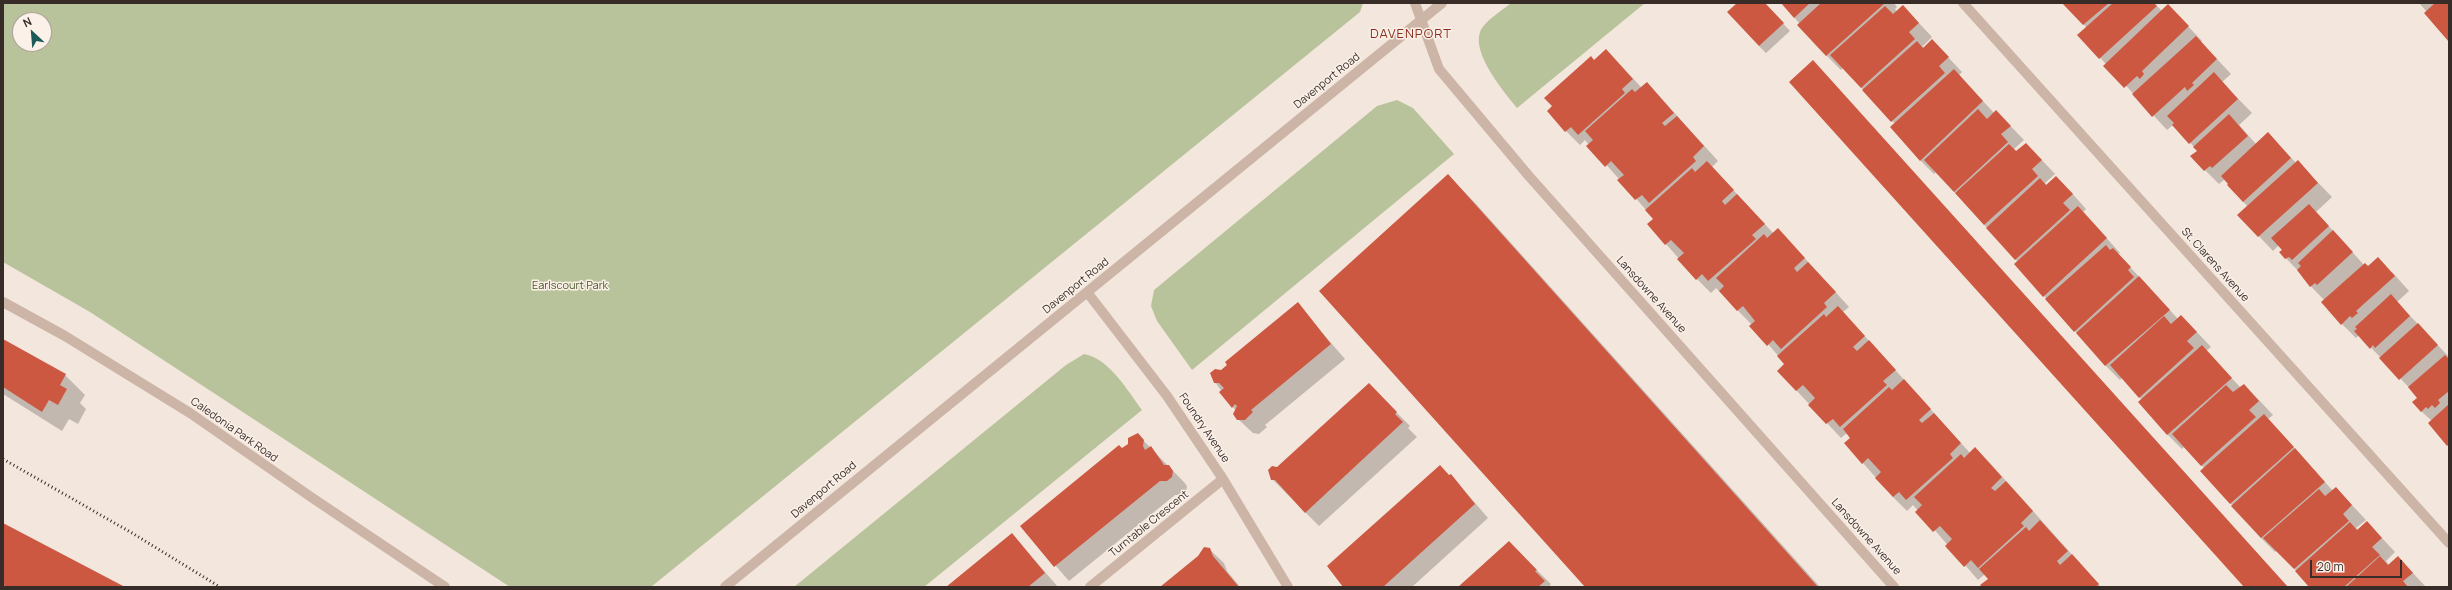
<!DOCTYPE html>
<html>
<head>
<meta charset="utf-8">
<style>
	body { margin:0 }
	#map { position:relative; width:2452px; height:590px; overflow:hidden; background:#f3e6dc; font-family:Manrope,sans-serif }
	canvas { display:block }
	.frame { position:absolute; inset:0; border:4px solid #382c28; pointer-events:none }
	.north { position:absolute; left:12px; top:12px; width:40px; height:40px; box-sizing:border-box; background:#fbf1e9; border:1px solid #ada29c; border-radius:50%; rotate:334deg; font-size:11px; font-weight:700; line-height:16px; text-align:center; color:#382c28 }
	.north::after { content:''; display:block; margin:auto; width:14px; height:18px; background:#1b5c5b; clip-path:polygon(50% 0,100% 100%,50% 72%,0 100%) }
	.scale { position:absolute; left:2310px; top:560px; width:92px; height:18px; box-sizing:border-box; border:2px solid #382c28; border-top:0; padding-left:5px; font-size:12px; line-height:14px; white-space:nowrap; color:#382c28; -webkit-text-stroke:3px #fbf1e9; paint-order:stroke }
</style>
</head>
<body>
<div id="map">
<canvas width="2452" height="590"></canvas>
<div class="frame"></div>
<div class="north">N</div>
<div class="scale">20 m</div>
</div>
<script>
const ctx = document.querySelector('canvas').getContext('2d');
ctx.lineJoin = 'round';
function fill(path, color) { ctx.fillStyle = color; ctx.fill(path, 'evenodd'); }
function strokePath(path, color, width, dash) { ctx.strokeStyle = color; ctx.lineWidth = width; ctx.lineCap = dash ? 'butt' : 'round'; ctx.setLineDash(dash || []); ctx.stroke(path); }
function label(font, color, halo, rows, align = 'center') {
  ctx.font = font + ' Manrope,sans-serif'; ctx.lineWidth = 3; ctx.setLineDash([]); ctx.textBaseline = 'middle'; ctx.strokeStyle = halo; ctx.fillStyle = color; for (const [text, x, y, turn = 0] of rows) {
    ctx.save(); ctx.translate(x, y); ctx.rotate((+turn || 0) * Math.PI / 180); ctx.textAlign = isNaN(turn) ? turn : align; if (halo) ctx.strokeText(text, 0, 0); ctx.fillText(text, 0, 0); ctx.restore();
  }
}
const green = new Path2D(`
	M3 3H1363L1360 12 651 587H510L90 312 3 262ZM20 20H44V44H20Z
	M1511 3H1645L1517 108C1504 92 1472 54 1480 32 1484 21 1502 11 1511 3Z
	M1397 100 1413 108 1454 154 1192 370 1157 321 1151 306 1154 290 1377 106Z
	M1084 354C1110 359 1127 390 1142 410L924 587H794L1066 365Z`);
const shadow = new Path2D(`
	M1739 3H1764L1790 31 1766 53 1759 46Z
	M1782 3H1894L1897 7 1895 9 1897 12 1903 6 1932 37 1922 47 1946 55 1962 72 1959 75 1994 113 1996 111 2024 140 2014 149 2017 152 2040 158 2055 174 2045 183 2047 186 2070 191 2086 209 2083 212 2120 253 2118 254 2178 319 2181 316 2195 330 2211 347 2206 351 2241 388 2244 385 2258 399 2273 415 2268 419 2333 491 2336 488 2366 520 2356 528 2358 530 2367 522 2395 552 2386 561 2389 565 2398 557 2426 587H2311L2277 550 2275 552 2261 538 2202 471 2204 468 2184 447 2182 449 2168 435 2139 402 2142 400 2122 378 2120 380 2106 366 2044 296 2018 262 1936 172 1934 174 1920 160 1895 124 1843 68 1841 70 1827 56Z
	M2064 3H2154L2162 11 2182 20 2202 41 2201 42 2231 74 2222 82 2252 113 2239 125 2256 144 2282 148 2296 163 2298 162 2332 197 2316 212 2364 265 2392 272 2409 291 2397 302 2449 357V446L2429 424 2432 421 2421 411 2419 398 2359 335 2356 338 2342 324 2325 301 2303 278 2304 277 2280 252 2283 250 2279 245 2273 251 2239 215 2248 207 2228 185 2230 184 2225 179 2219 184 2205 170 2198 151 2173 125 2167 130 2079 35 2087 28Z
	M2419 3H2449V40L2427 12Z
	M1606 50 1642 88 1647 84 1661 98 1718 161 1712 167 1774 234 1792 244 1849 307 1843 312 1970 453 1975 448 1989 462 2101 587H1984L1989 579 1985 574 1978 580 1913 505 1907 511 1893 497 1863 463 1847 433 1841 438 1796 390 1785 364 1752 325 1716 288 1711 293 1697 279 1666 244 1654 219 1589 145 1585 140 1580 145 1566 131 1594 61Z
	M1448 175 1476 204 1820 587H1586Z
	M1297 304 1345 359 1265 425 1267 427 1259 434 1253 433 1238 419 1236 411 1215 382 1221 371Z
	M3 340 65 375 85 395 80 403 86 409 78 424 69 419 62 431 3 394Z
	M1369 385 1410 426 1408 428 1417 437 1319 526 1272 479 1269 470 1277 468Z
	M1137 434 1183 481 1187 486 1186 492 1181 495H1175L1069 581 1021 526 1122 449 1129 444V439Z
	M1451 475 1488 518 1412 587H1345Z
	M1012 534 1058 587H947Z
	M1509 543 1551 584 1549 587H1459Z
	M1209 549 1224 563 1227 571 1240 587H1162Z`);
const building = new Path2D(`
	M1737 3H1765L1784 23 1759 46 1727 12Z
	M1781 3H1810L1794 18Z
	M1821 3H1885L1826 56 1797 25Z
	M2062 3H2109L2083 25Z
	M2113 3H2154L2157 6 2099 59 2077 35Z
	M2435 3H2449V42L2424 13Z
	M2168 4 2189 26 2142 71 2144 74 2140 79 2137 76 2124 88 2103 66Z
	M1903 5 1919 23 1909 32 1915 39 1861 88 1830 55 1885 6 1893 14Z
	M2196 36 2217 59 2192 83 2194 85 2187 91 2185 87 2152 117 2132 94Z
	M1932 39 1949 57 1939 66 1945 73 1891 122 1862 90 1917 41 1923 48Z
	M1606 49 1633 79 1622 89 1625 93 1578 135 1571 127 1565 132 1547 111 1552 106 1544 98 1591 56 1594 60Z
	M1813 60 2288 587H2244L1789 82Z
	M1954 69 1983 101 1920 161 1890 127Z
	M2214 72 2238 99 2189 144 2172 125 2174 123 2167 116Z
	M1647 82 1674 113 1662 123 1665 126 1677 116 1704 146 1693 157 1696 161 1649 203 1642 195 1635 200 1617 180 1624 175 1611 161 1605 167 1586 146 1593 140 1585 131 1632 89 1635 92Z
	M1978 109 1987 119 1996 110 2011 126 2001 134 2008 142 1954 192 1924 160Z
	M2229 114 2248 136 2212 168 2210 166 2204 171 2190 156 2197 151 2193 147Z
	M2268 132 2291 158 2243 202 2227 185 2228 184 2221 176Z
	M2026 143 2042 160 2032 169 2038 176 1984 225 1955 193 2009 144 2016 151Z
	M2298 160 2318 183 2258 237 2237 215Z
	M1707 161 1734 190 1722 201 1725 205 1737 194 1765 224 1752 235 1756 239 1708 281 1702 274 1696 280 1677 259 1684 253 1671 240 1665 245 1647 224 1653 219 1645 210 1692 168 1695 172Z
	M1448 174 1818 587H1585L1319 291Z
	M2056 176 2073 194 2063 203 2070 210 2015 260 1986 228 2040 178 2046 185Z
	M2309 204 2329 226 2292 260 2289 257 2285 259 2279 252 2282 250 2271 238Z
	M2078 206 2107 238 2043 297 2014 264Z
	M1778 228 1805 258 1794 268 1797 272 1808 262 1836 292 1824 303 1827 307 1781 349 1773 340 1767 346 1749 326 1755 321 1743 306 1737 311 1719 291 1724 286 1716 278 1764 234 1767 238Z
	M2333 230 2353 252 2317 285 2315 283 2310 287 2297 270 2301 266 2298 263Z
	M2106 245 2110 250 2113 248 2131 267 2128 270 2134 277 2074 332 2045 299Z
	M2378 257 2395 276 2356 311 2358 313 2352 318 2350 316 2341 325 2321 302 2365 263 2368 266Z
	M2139 276 2170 310 2105 366 2076 333Z
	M2391 294 2410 316 2375 348 2373 345 2370 349 2354 331 2357 329 2355 327Z
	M1298 302 1331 344 1251 410 1253 412 1245 420H1237L1233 414 1237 406 1235 404 1232 408 1219 392 1224 388 1219 383H1214L1210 373 1215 369 1221 370 1227 365 1225 362Z
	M1838 306 1865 336 1853 347 1857 351 1869 340 1896 370 1883 381 1887 385 1840 427 1833 419 1826 424 1808 405 1815 398 1803 385 1796 391 1777 371 1784 364 1777 356 1824 314 1826 317Z
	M2181 315 2197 332 2187 341 2194 348 2139 398 2110 365 2164 316 2171 324Z
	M2418 323 2438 345 2399 380 2379 358Z
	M3 339 66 374 60 385 67 389 58 405 49 400 42 412 3 387Z
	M2202 345 2232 378 2167 435 2138 402Z
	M2445 355 2449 359V391L2438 400 2440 403 2435 408 2432 405 2428 409 2426 407 2421 412 2412 402 2417 398 2408 387Z
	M1904 379 1931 409 1919 420 1922 423 1934 413 1961 443 1950 454 1953 458 1906 500 1899 492 1893 497 1875 478 1881 472 1868 458 1862 464 1844 443 1850 438 1843 429 1889 387 1892 390Z
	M1369 383 1397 412 1395 414 1403 422 1305 513 1275 480H1271L1268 470 1272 466 1277 467Z
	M2244 384 2259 401 2249 410 2256 417 2201 466 2172 434 2226 385 2233 392Z
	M2449 404V444L2447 446 2428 423Z
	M2264 414 2294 447 2230 504 2200 471Z
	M1138 433 1144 440 1143 446 1145 450 1151 446 1164 465H1169L1173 471 1172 477 1167 481H1160L1054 567 1020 526 1119 445 1122 448 1128 444V438Z
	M1975 447 2002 477 1991 488 1995 491 2006 481 2033 511 2021 523 2024 526 1978 568 1971 560 1964 567 1945 546 1952 539 1940 526 1933 532 1915 512 1922 505 1914 497 1961 454 1964 458Z
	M2295 448 2325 482 2261 538 2231 506Z
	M1440 465 1449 475 1451 474 1475 504 1383 587H1343L1327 566Z
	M2336 487 2352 505 2343 514 2349 521 2294 569 2263 538 2319 489 2325 496Z
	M2040 520 2068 551 2057 561 2060 565 2072 554 2099 584 2096 587H1982L1980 585 1988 579 1979 569 2026 527 2029 531Z
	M2367 521 2382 538 2372 547 2380 555 2344 587H2309L2295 571 2350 522 2357 530Z
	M3 523 125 587H7L3 585Z
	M1012 533 1045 573 1028 587H946Z
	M1509 541 1537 570 1535 571 1545 581 1538 587H1458Z
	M1204 547 1210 548 1213 556 1239 587H1160L1198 556Z
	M2380 556 2388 565 2398 556 2413 573 2403 581 2408 587H2346Z`);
const minor = new Path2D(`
	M1415 3 1439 69 1528 175 1894 587
	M1963 3 2449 543
	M1087 292 1167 396 1223 479 1288 587
	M3 302 65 336 190 413 311 497 445 587
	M725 587 1442 3
	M1090 587 1223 479`);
const rail = new Path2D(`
	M3 459 132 533 220 587`);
const streetNames = [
	["Davenport Road",1327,81,-39],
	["St. Clarens Avenue",2215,265,48],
	["Davenport Road",1076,286,-39],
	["Lansdowne Avenue",1651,295,48],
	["Foundry Avenue",1204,428,56],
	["Caledonia Park Road",234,430,35],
	["Davenport Road",824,490,-40],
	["Turntable Crescent",1149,524,-39],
	["Lansdowne Avenue",1866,537,48]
];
const parkNames = [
	["Earlscourt Park",570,286]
];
const quarterNames = [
	["DAVENPORT",1411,34]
];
fill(green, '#b9c39b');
fill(shadow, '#0003');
fill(building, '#cc5842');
strokePath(minor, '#ccb5a7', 10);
strokePath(rail, '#382c28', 3, [1, 3]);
label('11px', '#382c28', '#fbf1e9', streetNames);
label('11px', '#4b582a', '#fbf1e9', parkNames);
ctx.letterSpacing = '1px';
label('13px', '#8b2e1d', '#fbf1e9', quarterNames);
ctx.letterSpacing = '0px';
</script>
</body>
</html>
